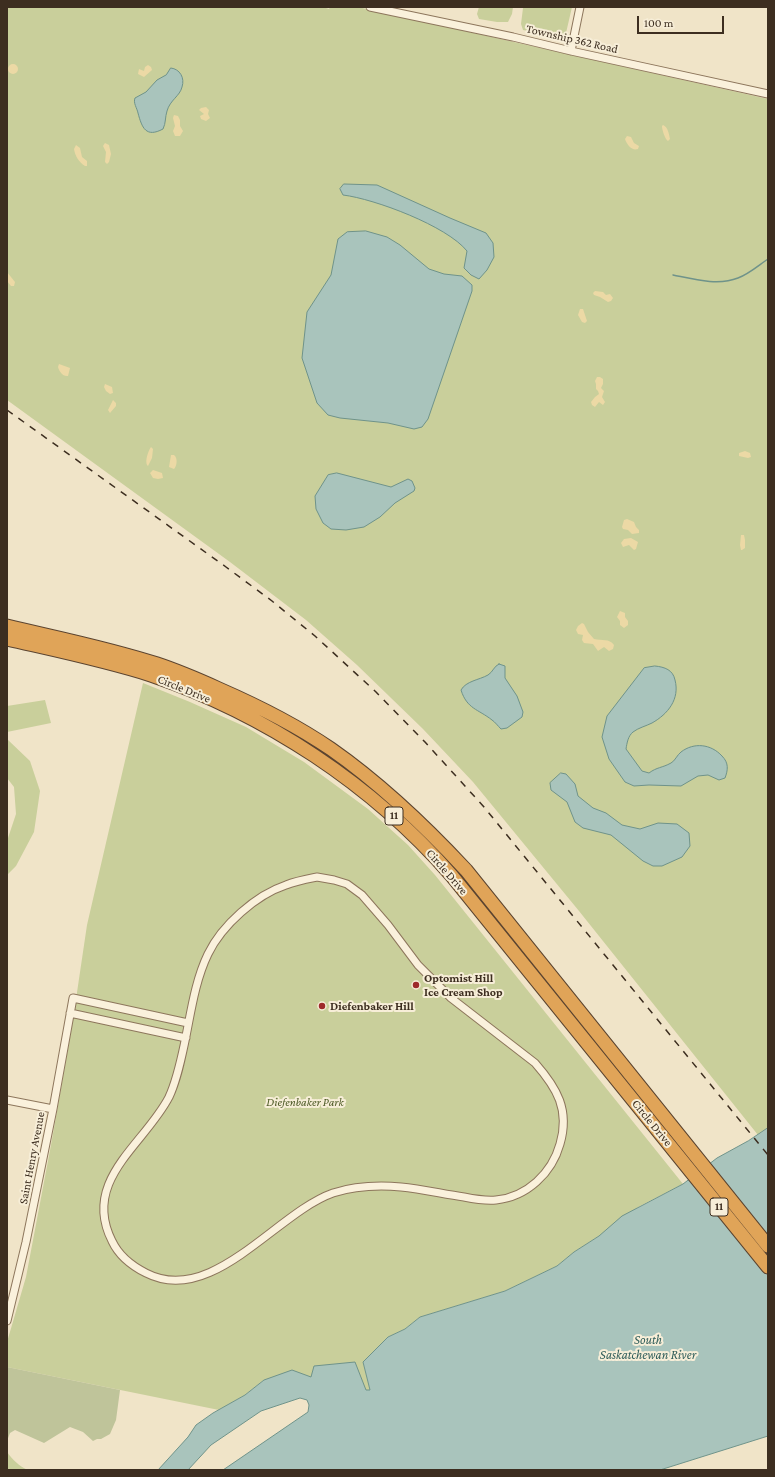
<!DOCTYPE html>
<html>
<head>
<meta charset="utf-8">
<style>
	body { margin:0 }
	#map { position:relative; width:775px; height:1477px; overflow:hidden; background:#f0e4c8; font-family:"Crimson Pro",serif }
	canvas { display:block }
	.frame { position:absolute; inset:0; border:8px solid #3d2e20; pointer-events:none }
	.scale { position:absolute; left:637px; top:16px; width:87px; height:18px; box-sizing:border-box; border:2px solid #3d2e20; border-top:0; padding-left:5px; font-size:12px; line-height:14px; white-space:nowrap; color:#3d2e20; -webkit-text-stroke:3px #f7eed8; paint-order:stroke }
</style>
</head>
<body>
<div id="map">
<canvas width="775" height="1477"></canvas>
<div class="frame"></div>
<div class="scale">100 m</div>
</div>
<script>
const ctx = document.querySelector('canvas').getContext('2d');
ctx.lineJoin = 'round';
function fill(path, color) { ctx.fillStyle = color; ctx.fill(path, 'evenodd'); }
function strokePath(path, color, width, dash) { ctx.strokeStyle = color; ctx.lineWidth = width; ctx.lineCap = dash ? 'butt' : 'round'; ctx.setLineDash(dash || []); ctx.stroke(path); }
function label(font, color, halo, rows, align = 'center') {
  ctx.font = font + ' "Crimson Pro",serif'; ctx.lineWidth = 4; ctx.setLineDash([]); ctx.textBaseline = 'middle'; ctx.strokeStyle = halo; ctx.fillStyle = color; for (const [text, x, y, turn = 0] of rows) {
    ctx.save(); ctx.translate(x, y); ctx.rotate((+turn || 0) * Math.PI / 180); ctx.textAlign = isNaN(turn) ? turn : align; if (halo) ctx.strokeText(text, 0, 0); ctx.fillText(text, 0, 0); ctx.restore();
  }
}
const green = new Path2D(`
	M7 7H323L329 9 330 7H358L768 99V1128L758 1135 579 911 473 782 423 729 357 665 306 620 230 562 7 400Z
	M479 7H513L512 14 508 22H497L479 19 477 14Z
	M527 7H572L566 33 564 38 523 30 521 24 523 8Z
	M143 683 190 702 246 727 304 762 368 809 408 845 435 875 683 1184 640 1206 599 1236 574 1252 557 1266 505 1291 420 1317 405 1329 388 1337 363 1362 370 1390 366 1391 311 1377 264 1380 245 1395 219 1410 7 1367V1342L26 1277 51 1145 72 1026 87 925Z
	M45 700 51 723 7 732V706Z
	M7 739 30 761 40 791 34 832 16 866 7 875V841L16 814 14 787 7 778Z
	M7 1452C13 1460 19 1466 28 1470H7Z`);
const sand = new Path2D(`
	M8 69a5 5 0 1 1 10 0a5 5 0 1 1-10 0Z
	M148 65 151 67 152 70 144 77 138 74 139 69 144 71 145 67Z
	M206 107 209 110 208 114 210 118 206 121 201 119 200 116 204 114 199 110 201 108Z
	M174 115 178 116 180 120V126L183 131 180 136H175L173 131 175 126 173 118Z
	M663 125C668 127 669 134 670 139L668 141C665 139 662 130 662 126Z
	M627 136 631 137 634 143 639 146 638 149C632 151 627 145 625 139Z
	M105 143 109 145 111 154 109 162 107 164 105 162 106 152 103 146Z
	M76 145 80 148 82 157 87 161V166H85C79 162 75 156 74 149Z
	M7 272 15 282 14 286H11L7 281Z
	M595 291 603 292 606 295 610 294 613 298 611 301 608 302 600 297 594 295 593 293Z
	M580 309H583L587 321 585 323 582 322 578 315Z
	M59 364 70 368 68 376C63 377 59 371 58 367Z
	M597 377H600L603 379V384L601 388 604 391 602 397 605 402 603 405 599 402 595 407 592 405 591 402 595 397 599 394 598 391 596 389V384L595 381Z
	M105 384 112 387 113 393 110 394 106 391 104 387Z
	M113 400 116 403V406L110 413 108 410Z
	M151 447 153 449 152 458 148 466 147 465C145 461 148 451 151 447Z
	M745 451 750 453 751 457 748 458 739 456V453Z
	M171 455H174C178 458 177 466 174 469L169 467Z
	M153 470 162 473 163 478 158 479 153 478 150 473Z
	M627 519 634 522 636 527 639 530V533L632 534 628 530 623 529 622 527 624 520Z
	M741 535H744L745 540V548L742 550H741L740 545Z
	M631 538 638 542 636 549 634 550 629 545 623 547 621 543 624 539Z
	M620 611 625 613V617L628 621V625L624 628 620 625V621L617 617Z
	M582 623 584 624 588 632 594 639C602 641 609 638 614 645L613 649 609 651 604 647 598 651 593 644 584 643 582 640 583 635 578 634 576 630 578 626Z`);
const cemetery = new Path2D(`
	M7 1367 120 1390 116 1420 110 1434 101 1439H97L93 1441 83 1432 70 1427 44 1443 15 1430 10 1433 7 1441Z`);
const water = new Path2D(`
	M171 68C180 69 185 78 182 87 180 96 170 100 167 111 165 117 166 123 163 129 146 138 142 128 138 113 137 108 133 103 135 98L146 92 157 80 166 75Z
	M344 184 377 185 450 218 486 233 493 243 494 257 487 270 479 279 471 275 464 268 467 251C447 226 375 199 343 195L340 189Z
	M366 231 387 237 400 245 429 269 444 274 462 276 472 285V291L428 419 422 427 414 429 388 423 340 418 328 415 317 403 302 358 307 312 331 275 338 239 347 232Z
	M337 473 391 487 408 479 412 481 415 488 414 491 395 503 380 517 364 527 346 530 331 529 323 523 316 509 315 496 328 475Z
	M499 664 505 666V678L517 696 523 712 522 717 507 728 501 729C498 726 495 722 492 720 478 709 467 709 461 690 466 681 479 680 488 675 493 672 494 666 499 664Z
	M655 666C665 667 673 670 675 680 680 699 668 714 652 723 646 726 638 728 633 732 628 736 627 743 626 749L642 771 649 773C657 767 662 768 671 763 675 761 677 755 681 752 694 742 711 744 722 756 729 763 728 770 725 778L719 780 708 775 698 776 681 786 649 785 634 786 625 782 609 759 602 737 607 716 644 668Z
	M561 773 566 774 575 784 578 796 593 808 606 813 622 825 640 829 658 823 677 824 689 833 690 846 682 857 662 866H653L643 861 611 835 583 828 575 822 567 802 551 790 550 783Z
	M768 1128V1436L660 1470H223L308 1412 309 1405 307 1400 300 1398 261 1411 211 1445 188 1470H158L188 1437 196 1425 213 1413 245 1395 264 1380 292 1370 311 1377 314 1366 355 1362 366 1390H370L363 1362 388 1337 405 1329 420 1317 505 1291 557 1266 574 1252 599 1236 622 1216 683 1184 717 1158 748 1141Z`);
const stream = new Path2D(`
	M673 275C693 279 718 286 738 278 749 274 759 265 768 259`);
const minor = new Path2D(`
	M370 7 513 37 571 51 768 94
	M571 51 580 7
	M317 877 334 880 347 884 362 895 388 925 418 965 451 998 535 1063C557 1088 570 1110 560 1144 552 1173 527 1197 496 1200 486 1201 474 1199 464 1197 443 1194 422 1189 401 1187 378 1185 355 1186 333 1193 276 1213 212 1307 146 1273 132 1266 119 1256 112 1241 81 1180 145 1144 169 1097 177 1080 181 1060 185 1041 191 1012 195 981 208 954 222 925 256 895 286 885 296 881 307 879 317 877Z
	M70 1013 186 1038
	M7 1100 53 1109
	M7 1321 26 1242 53 1109 73 998 188 1023`);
const motorway = new Path2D(`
	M7 626C57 638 108 648 157 664 178 671 199 680 219 689 258 706 296 725 331 749 381 784 425 826 466 870L768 1246
	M7 639C55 650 104 660 151 675 265 714 372 784 452 876L768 1267`);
const rail = new Path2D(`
	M7 410 226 567 272 601 315 636 376 692 425 742 484 807 768 1155`);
const markers = [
	[416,985,4,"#9e2a2b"],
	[322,1006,4,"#9e2a2b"]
];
const shields = [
	[394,816,18],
	[719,1207,18]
];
const shieldNames = [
	["11",394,816],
	["11",719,1207]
];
const streetNames = [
	["Township 362 Road",572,39,13],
	["Circle Drive",184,689,22],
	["Circle Drive",447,872,49],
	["Circle Drive",652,1123,51],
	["Saint Henry Avenue",32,1158,-79]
];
const poiNames = [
	["Optomist Hill",424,978],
	["Ice Cream Shop",424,992],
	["Diefenbaker Hill",330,1006]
];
const parkNames = [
	["Diefenbaker Park",305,1102]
];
const waterNames = [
	["South",648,1340],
	["Saskatchewan River",648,1355]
];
fill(green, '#c9cf9b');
fill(sand, '#ecd9a5');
fill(cemetery, '#bfc49a');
fill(water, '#a9c4bc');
strokePath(water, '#6f938a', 1);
strokePath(stream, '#6f938a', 1.5);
strokePath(minor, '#8d765c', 9);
strokePath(motorway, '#5b4430', 15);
strokePath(minor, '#faf1dc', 7);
strokePath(motorway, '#e0a458', 13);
strokePath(rail, '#3d2e20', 1.5, [7, 7]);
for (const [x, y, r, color] of markers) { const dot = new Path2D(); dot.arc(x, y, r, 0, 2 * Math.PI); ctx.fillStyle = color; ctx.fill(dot); strokePath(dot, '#f7eed8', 1.5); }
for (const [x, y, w] of shields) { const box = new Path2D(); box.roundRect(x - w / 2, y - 9, w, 18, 3); ctx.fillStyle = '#f7eed8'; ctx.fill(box); strokePath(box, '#3d2e20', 1); }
label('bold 11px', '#3d2e20', null, shieldNames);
label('12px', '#3d2e20', '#f7eed8', streetNames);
label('bold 12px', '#3d2e20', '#f7eed8', poiNames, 'left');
label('italic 12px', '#4d5a26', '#f7eed8', parkNames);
label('italic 13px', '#2f5d5a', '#f7eed8', waterNames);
</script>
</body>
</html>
